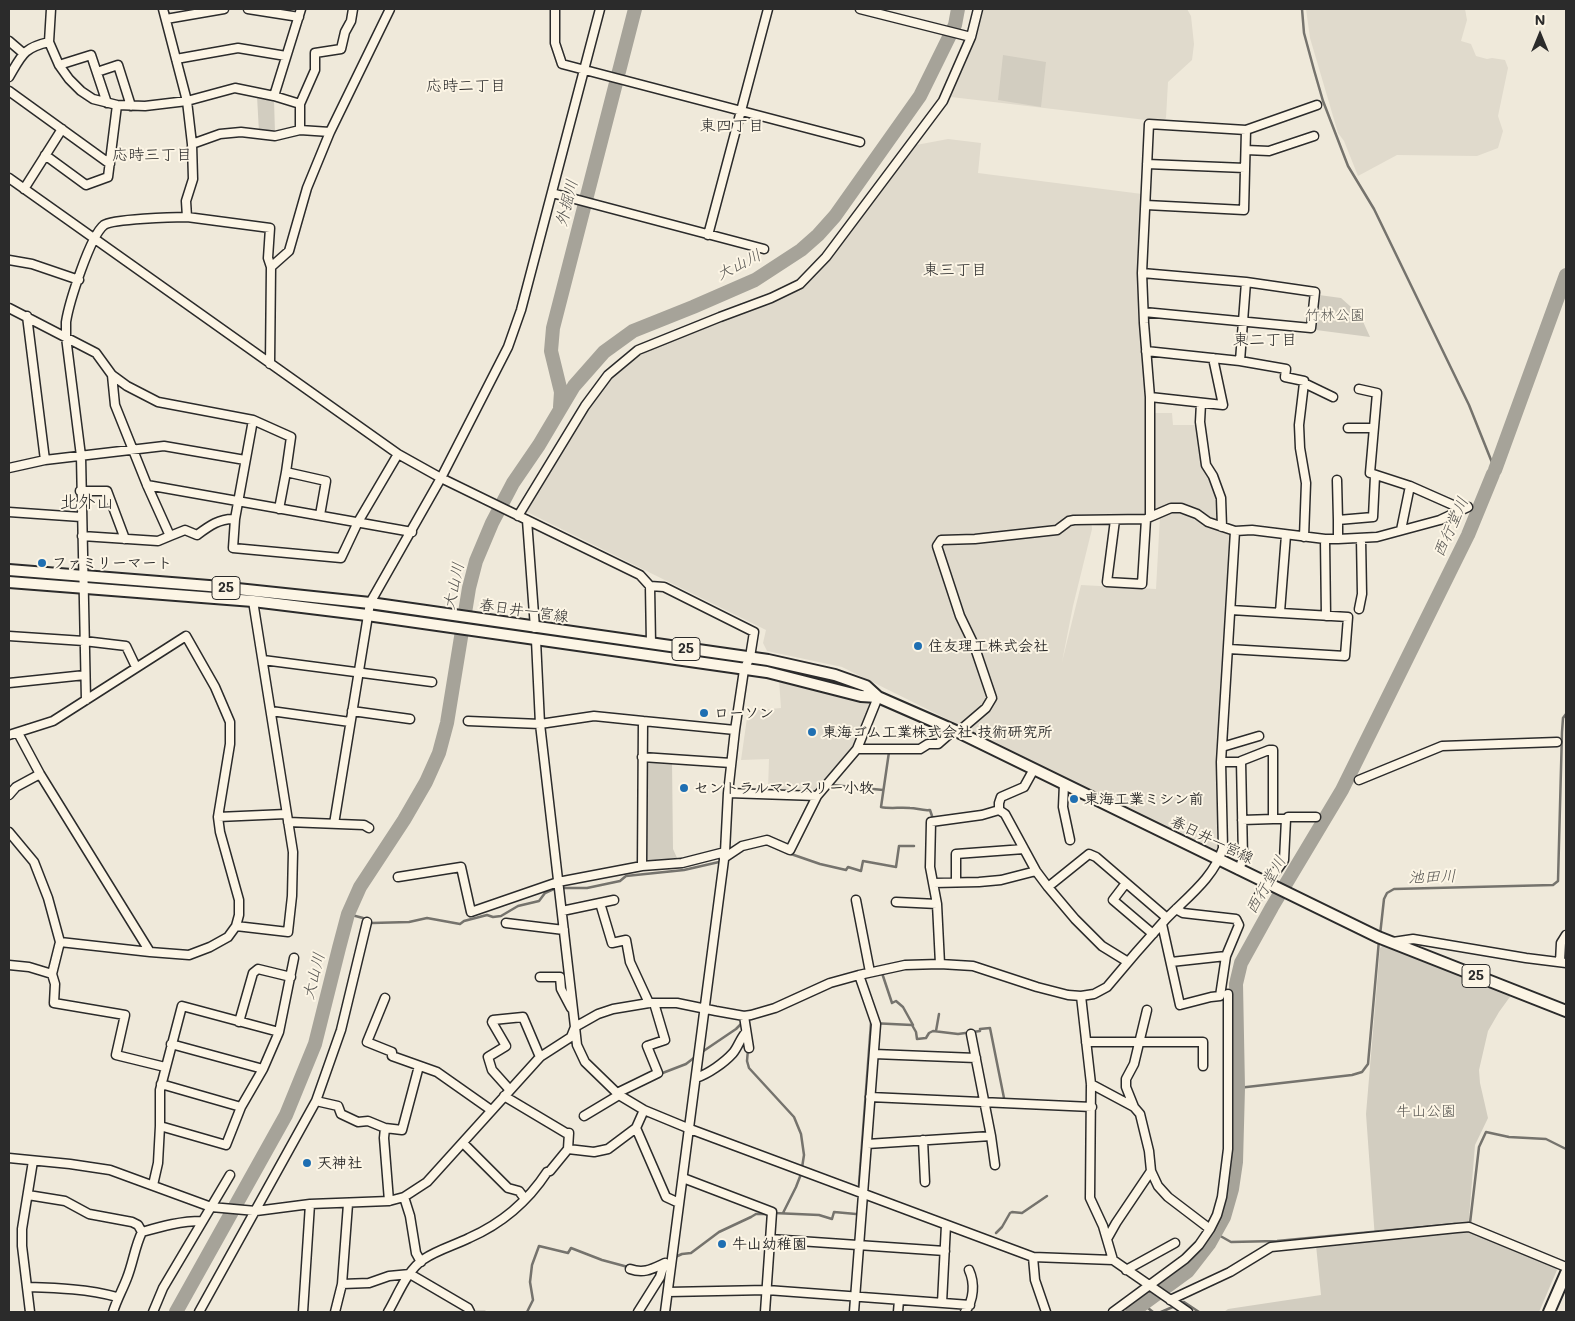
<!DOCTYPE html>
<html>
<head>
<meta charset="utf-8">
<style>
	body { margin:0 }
	#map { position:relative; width:1575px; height:1321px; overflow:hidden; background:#efe9da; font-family:Mali,sans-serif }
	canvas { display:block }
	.frame { position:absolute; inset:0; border:10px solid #2b2b2b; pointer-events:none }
	.north { position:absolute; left:1515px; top:10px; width:50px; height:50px; -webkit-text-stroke:4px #fcf5e5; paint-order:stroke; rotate:0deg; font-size:14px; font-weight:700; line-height:20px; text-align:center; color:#2b2b2b }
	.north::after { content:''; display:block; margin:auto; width:18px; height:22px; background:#2b2b2b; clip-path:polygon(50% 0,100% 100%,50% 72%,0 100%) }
</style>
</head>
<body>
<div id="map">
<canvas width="1575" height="1321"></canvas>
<div class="frame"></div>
<div class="north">N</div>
</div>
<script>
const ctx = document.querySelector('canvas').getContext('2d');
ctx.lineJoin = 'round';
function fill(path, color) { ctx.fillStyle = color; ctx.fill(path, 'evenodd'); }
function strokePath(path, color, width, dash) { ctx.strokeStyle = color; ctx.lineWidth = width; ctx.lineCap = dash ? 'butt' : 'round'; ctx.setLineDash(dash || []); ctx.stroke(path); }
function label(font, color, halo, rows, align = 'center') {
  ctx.font = font + ' Mali,"Klee One",sans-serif'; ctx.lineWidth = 4; ctx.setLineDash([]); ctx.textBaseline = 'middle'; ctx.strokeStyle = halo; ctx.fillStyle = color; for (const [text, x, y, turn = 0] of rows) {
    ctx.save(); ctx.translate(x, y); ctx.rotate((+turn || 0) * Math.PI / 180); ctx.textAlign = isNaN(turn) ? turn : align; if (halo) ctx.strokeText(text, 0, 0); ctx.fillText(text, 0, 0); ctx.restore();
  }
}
const built = new Path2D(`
	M982 9H1187L1191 16 1194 44 1192 60 1168 82 1166 118 1163 121 1146 120 951 97V92L976 30Z
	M1306 9H1465L1467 20 1461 41 1471 44 1476 56 1487 59 1492 58 1505 60 1508 68 1498 116 1503 131 1498 148 1477 156 1397 155 1358 176 1344 141 1338 133 1310 38Z
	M948 139 981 143 978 173 1142 194 1139 272 1145 392 1146 514 1144 515 1091 516 1092 529 1073 606 1062 662 1081 585 1156 589 1160 516 1171 512 1180 511 1232 533 1220 848 1216 852 842 667 767 651 763 643 766 630 525 511 605 382 644 353 678 337 760 306 800 287 832 255 853 229 876 194 916 145Z
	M1152 413H1172L1173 425H1196L1202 467 1208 476 1218 503 1219 523 1191 507 1170 505 1159 509 1154 508 1152 505Z
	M779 680 869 701 870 708 856 743 838 766 816 790 813 791 768 790 769 759 741 760 748 711 781 708Z`);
const green = new Path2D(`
	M1003 55 1046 62 1041 107 998 100Z
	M257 96 274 100 275 133 259 132Z
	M1319 295 1341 298 1360 315 1370 337 1316 330Z
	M646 760 672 761 673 849 678 860 646 862Z
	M1383 945 1512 994 1499 1012 1488 1031 1479 1070 1480 1083 1488 1118 1475 1145 1468 1230 1556 1267 1557 1270 1539 1312H1224L1228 1309 1321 1295 1316 1245 1375 1239 1366 1114 1380 948Z`);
const stream = new Path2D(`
	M1302 9 1304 33 1314 70 1323 101 1348 166 1374 209 1469 405 1495 470 1493 474
	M889 752 881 807C890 809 900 807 910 808 917 808 922 811 930 810L933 819
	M833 785 883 790
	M791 854 820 864 846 870 848 867 861 871 863 861 896 867 899 846H914
	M348 914 363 918 372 923 409 922 427 918 460 924 464 921 487 915 493 917 501 916 518 906 539 901 545 893 556 888H587L620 881 626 876 684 870 719 862
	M1380 935 1384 899 1387 893 1394 889 1553 885 1558 881 1562 732 1563 718 1566 714
	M882 973 892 1003 896 1001 903 1007 913 1025
	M936 1031 939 1014
	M748 1049 747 1061 749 1068 794 1117 801 1134 804 1155 801 1174 796 1187 783 1213
	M702 1052 736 1029 741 1024
	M660 1074 686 1064 695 1057
	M1238 1088 1352 1075 1362 1072 1368 1064 1379 940
	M859 1184 871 1023 912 1025 916 1032 917 1039 926 1038 929 1033 933 1031 958 1034 980 1031V1029L990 1028 1004 1098
	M774 1213 819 1215 832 1219 834 1212 856 1214
	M1468 1223H1470L1479 1147 1486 1132 1509 1137 1546 1139 1566 1149
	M996 1233 1002 1227 1010 1213 1012 1212 1022 1213 1047 1196
	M1215 1233 1231 1242 1277 1241 1455 1224
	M673 1258 682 1254 691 1253 719 1232 751 1217 756 1214H768
	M1180 1303 1184 1302 1199 1312
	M1143 1304 1153 1312
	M472 1312H485
	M527 1312 533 1300 530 1282 532 1265 539 1246 568 1253 571 1248 602 1260 628 1267
	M1161 1312 1175 1306`);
const river = new Path2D(`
	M560 407 561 392 551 351 553 328 635 9
	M1495 470 1566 275
	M176 1312 286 1115 315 1044 339 948 348 914 360 887 404 820 426 782 439 753 447 723 469 588 476 561 492 523 513 483 539 445 574 386 604 352 633 331 693 307 755 280 801 250 818 235 835 216 920 96 955 25 958 9
	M1132 1312 1188 1271 1209 1244 1224 1217 1232 1189 1236 1162 1238 1088 1236 984 1241 963 1272 907 1342 790 1468 535 1493 474`);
const minor = new Path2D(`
	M51 9 49 42 59 65 69 79 81 91 93 99 117 105 145 106 187 101 235 88 274 96 300 104
	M248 9 299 17
	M555 9V43L562 64 860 142
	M860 9 971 37
	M166 19 224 9
	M9 41 23 53
	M176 59 238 48 286 56
	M59 65 91 55 107 103
	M97 72 118 65 131 106
	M9 77C22 55 23 48 49 42
	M9 91 110 164
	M274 96 301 9
	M300 130V104L315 70V53L341 49 345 32 351 21 353 9
	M1246 130 1317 105
	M192 144 220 134 241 132 275 136 300 130 330 132
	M1246 150 1269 151 1314 136
	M45 155 86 185 108 177 117 105
	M1147 164 1245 168
	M9 178 398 454 441 478 640 575 650 586 651 644
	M24 189 62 129
	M552 193 764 249
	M187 217 270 228 268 258 271 267
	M708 235 768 9
	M9 260 32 264 79 280
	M1142 273 1246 282 1315 292 1311 328 1144 312
	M9 308 96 353 112 375 127 386 158 402 253 420 291 437 286 472 279 509
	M27 316 45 460
	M1146 351 1240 361 1286 369 1285 377 1304 381V383L1333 397
	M1240 361 1246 282
	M270 364 271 267 289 251 307 188 330 132 390 9
	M112 375 115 405 147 485 170 536 185 530 197 535C209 526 220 518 235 519
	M1304 383 1299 425 1300 448 1306 483 1304 537
	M1359 389 1377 393 1370 473 1410 486 1462 509
	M1150 397 1223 405 1213 358
	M1201 403 1200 422 1206 465 1213 476 1221 498 1222 527
	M253 420 235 519 233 548 341 558 358 522 398 454
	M1348 428H1373
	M9 468 45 460 164 446 245 460
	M286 472 326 481 320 515
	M1337 480 1338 520
	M147 485 412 532
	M80 491H107L125 539
	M9 512 81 517
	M518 516 585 406 608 375 638 350 720 317 771 298 800 284 826 257 943 101 971 37 978 9
	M1150 517 1171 508H1181L1197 514 1208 522 1235 531 1252 530 1325 539H1338L1377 537 1440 520 1468 507
	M527 520 535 628
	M1115 520 1107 582 1142 584 1146 519
	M1401 530 1410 486
	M82 536 158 541 170 536
	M1325 539 1326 616
	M1338 539V520L1373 517 1375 476
	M650 586 664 587 754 632 750 657 744 670 735 730 728 793 725 852 665 1312
	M1359 609 1362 594 1361 538
	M1280 612 1286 535
	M9 636 84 641 126 646 136 667
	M536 640 540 724 575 1027 577 1045 585 1062 619 1095 644 1110 690 1129 1033 1257 1113 1260
	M1229 649 1345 656 1348 617 1231 610
	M263 660 432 682
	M9 683 85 675
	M86 700 81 456 66 337C66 332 66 326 66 322 69 303 90 236 104 225 112 219 174 217 187 217L186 201 193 179 192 144 187 101 163 9
	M271 711 350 722
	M352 711 410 719
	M468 721 540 724 594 716 643 721 642 866
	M643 721 735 730
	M958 732 986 708 992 698 974 645 960 616 937 546 941 540 975 539 1057 530 1069 521 1074 520 1146 519 1150 517V397L1144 323 1142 273 1149 124 1246 130 1244 210 1146 205
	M9 735 53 721 186 636 215 687 230 722V744L218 817 220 832 239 900V915L236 926 228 937 210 947 189 955 150 952 40 774 18 733
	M1222 747 1259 736
	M857 749H920L928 744H938L954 730
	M642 757 731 763
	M1221 762H1241
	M1034 769 1024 787 1001 797 999 803V810L1005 814 1036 871 1048 887 1075 919 1102 946 1128 962
	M1359 780 1442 746 1557 742
	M1064 784 1063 807 1070 840
	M728 793 817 796 857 749 878 697
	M9 795 16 787 40 774
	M218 817 286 814
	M1286 819 1288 817H1316
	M1242 820 1273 819
	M288 822 364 825 369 828
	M334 824 370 603 441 478 508 347 521 310 600 9
	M9 832 34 862 48 898 60 942 150 952
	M724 858 742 846 767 840 790 850 817 796
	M1239 870 1243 858 1241 761 1269 750H1273V819H1286L1284 860 1253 904
	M398 877 461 867 471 912 558 882 642 866 682 863 725 852
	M956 881V854L1024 849
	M933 883 979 882 1001 880 1036 871
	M1126 883 1113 900 1153 934
	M1048 887 1089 854 1096 857 1167 918
	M856 900 870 972
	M896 902 937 904
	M600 903 612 943 626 940 630 962 649 1003
	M562 911 614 900
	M506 923 564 930
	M1162 924 1180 1005 1211 997 1220 996 1226 956 1239 925 1236 919 1183 913 1176 909
	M236 926 288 932 292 896 293 852 253 601
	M60 942 52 974 55 984 54 1003 125 1015 116 1055 165 1067
	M1393 942 1413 939 1526 958 1566 963
	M1171 962 1226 956
	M1560 962 1561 943 1566 935
	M940 964 937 904 930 867 931 822 982 815 999 810
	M9 965 29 967 52 974
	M540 977H560L561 989 571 1008
	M1081 996 1091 1084 1090 1198 1103 1226 1113 1260 1188 1312
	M385 998 367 1042 392 1052V1056L437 1072 491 1110
	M744 1016 749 1048
	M239 1022 253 973 258 969 291 977
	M971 1034 991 1136 995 1165
	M1086 1042H1203V1066
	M171 1044 263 1069
	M874 1054 976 1058
	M696 1078C708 1074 724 1063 733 1053 738 1047 740 1039 746 1032
	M161 1084 241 1107
	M1091 1084 1134 1107 1140 1114 1149 1151 1151 1171 1116 1223 1107 1239
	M509 1089 492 1070 488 1057 506 1046 492 1022 493 1020 523 1017 540 1057
	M617 1093 658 1073 647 1046 665 1040 654 1003
	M870 1097 1092 1107
	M316 1101 338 1106 341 1114 358 1122 368 1121 385 1128 402 1130 419 1066
	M1134 1107 1126 1087V1079L1134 1064 1147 1010
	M584 1116 619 1095
	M160 1126 226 1145 241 1107 263 1069 279 1032 294 958
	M385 1128 384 1138 389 1201
	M636 1128 666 1197 679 1203
	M923 1140 925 1182
	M463 1143 508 1188 519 1191 525 1199
	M867 1144 991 1136
	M568 1149 594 1152 608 1149 636 1128 644 1110
	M9 1158 70 1164 110 1170 211 1207 256 1211 310 1204 389 1201 404 1197 427 1182 540 1057 571 1037 575 1027 598 1014 613 1009 649 1003H677L716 1011 744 1016 751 1015 775 1008 830 983 859 975 905 965 940 964 973 966 1037 987 1068 995 1081 996 1094 994 1107 987C1126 964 1145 942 1165 920 1186 898 1214 878 1223 848L1221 762 1235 531
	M1151 1171 1158 1186 1168 1197 1210 1229
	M683 1178 772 1212 765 1312
	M153 1185 158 1163 160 1126V1090L182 1006 279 1032
	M28 1195 65 1201 89 1214 132 1222 138 1225 142 1232
	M404 1197 410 1216 416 1253 421 1262
	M770 1239 945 1251
	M1033 1257 1035 1280 1046 1312
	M630 1269C644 1274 652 1269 665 1263
	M1126 1270 1175 1243
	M342 1284 369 1283 389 1276 410 1274 468 1308 470 1312
	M28 1287C58 1288 88 1289 117 1297
	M668 1292 767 1290 970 1305
	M1170 1300 1230 1272 1271 1247 1457 1228 1469 1227 1566 1267
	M942 1303 946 1225
	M30 1312 22 1246V1229L33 1161
	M113 1312C117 1299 122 1291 127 1278 133 1263 135 1246 142 1232 163 1226 181 1221 202 1221
	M153 1312 163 1288 230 1175
	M199 1312 316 1101 341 1030 367 922
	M303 1312 310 1204
	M335 1312 342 1284 348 1204
	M388 1312C398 1295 407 1270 424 1259 437 1250 455 1245 469 1238 501 1224 528 1201 547 1172L550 1171 568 1149 569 1133H566L504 1096
	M638 1312 660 1277 664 1264
	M854 1312 876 1024 859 975
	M898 1312 899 1300
	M965 1312C974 1300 975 1283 969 1270
	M1113 1312 1185 1259 1199 1245 1210 1229 1217 1215 1222 1197 1228 1149V994`);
const major = new Path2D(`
	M9 570 209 586 370 603 768 660 835 675 866 686 878 697
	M9 582 253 601 367 615 767 672 861 696 878 697 958 732 1378 937 1566 1011
	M1549 1312 1566 1273`);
const markers = [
	[42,563,5,"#1f6fb2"],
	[918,646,5,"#1f6fb2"],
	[704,713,5,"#1f6fb2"],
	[812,732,5,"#1f6fb2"],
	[684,788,5,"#1f6fb2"],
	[1074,799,5,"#1f6fb2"],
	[307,1163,5,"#1f6fb2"],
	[722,1244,5,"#1f6fb2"]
];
const shields = [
	[226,588,28],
	[686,649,28],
	[1476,976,28]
];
const shieldNames = [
	["25",226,588],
	["25",686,649],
	["25",1476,976]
];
const parkNames = [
	["竹林公園",1335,315],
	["牛山公園",1426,1111]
];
const poiNames = [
	["ファミリーマート",52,563],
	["住友理工株式会社",928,646],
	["ローソン",714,713],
	["東海ゴム工業株式会社 技術研究所",822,732],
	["セントラルマンスリー小牧",694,788],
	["東海工業ミシン前",1084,799],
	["天神社",317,1163],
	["牛山幼稚園",732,1244]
];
const streetNames = [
	["春日井一宮線",524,611,8],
	["春日井一宮線",1212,840,26]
];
const neighbourhoodNames = [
	["応時二丁目",466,86],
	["東四丁目",732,126],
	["応時三丁目",152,155],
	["東三丁目",955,270],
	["東二丁目",1265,340]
];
const waterNames = [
	["外掘川",567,203,-76],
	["大山川",739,265,-27],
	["西行堂川",1451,527,-66],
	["大山川",454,586,-78],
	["池田川",1432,877,-2],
	["西行堂川",1266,885,-60],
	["大山川",314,976,-76]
];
const quarterNames = [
	["北外山",87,502]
];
fill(built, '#e0dacc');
fill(green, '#d2cdc0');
strokePath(stream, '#75736d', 2.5);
strokePath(river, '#a6a399', 14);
strokePath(minor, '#2b2b2b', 11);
strokePath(major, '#2b2b2b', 14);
strokePath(minor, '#fcf5e5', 8);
strokePath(major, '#fcf5e5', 10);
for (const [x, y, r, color] of markers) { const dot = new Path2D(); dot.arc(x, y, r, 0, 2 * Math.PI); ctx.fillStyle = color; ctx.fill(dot); strokePath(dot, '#fcf5e5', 2); }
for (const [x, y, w] of shields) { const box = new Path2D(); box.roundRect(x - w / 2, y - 11.5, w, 23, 4); ctx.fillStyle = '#fcf5e5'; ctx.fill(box); strokePath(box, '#2b2b2b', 1); }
label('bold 14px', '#2b2b2b', null, shieldNames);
label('15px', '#555450', '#fcf5e5', parkNames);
label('bold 15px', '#2b2b2b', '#fcf5e5', poiNames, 'left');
label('15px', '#2b2b2b', '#fcf5e5', streetNames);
label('16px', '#2b2b2b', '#fcf5e5', neighbourhoodNames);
label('italic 16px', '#565552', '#fcf5e5', waterNames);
label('18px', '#2b2b2b', '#fcf5e5', quarterNames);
</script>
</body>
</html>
